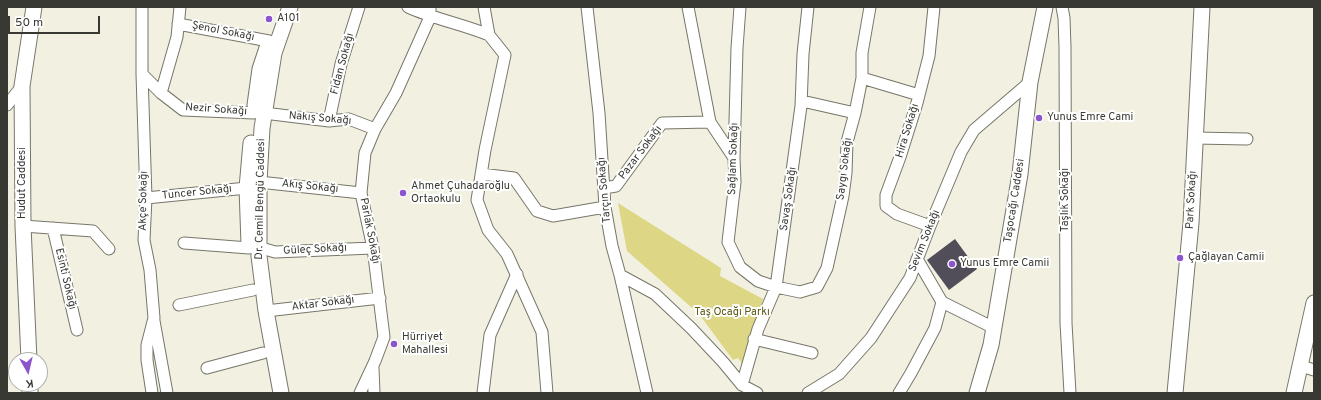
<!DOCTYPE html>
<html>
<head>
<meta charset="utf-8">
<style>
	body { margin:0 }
	#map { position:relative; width:1321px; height:400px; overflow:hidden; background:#f1f0e1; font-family:Overpass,sans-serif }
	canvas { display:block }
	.frame { position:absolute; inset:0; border:8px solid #393933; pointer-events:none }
	.north { position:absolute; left:8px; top:352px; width:40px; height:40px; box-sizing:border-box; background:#fff; border:1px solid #b0b0ad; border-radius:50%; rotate:172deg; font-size:11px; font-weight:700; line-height:16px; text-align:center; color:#393933 }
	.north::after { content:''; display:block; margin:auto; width:14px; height:18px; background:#8c55cd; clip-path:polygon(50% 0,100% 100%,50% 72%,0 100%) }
	.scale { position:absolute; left:8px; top:16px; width:92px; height:18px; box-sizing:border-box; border:2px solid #393933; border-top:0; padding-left:5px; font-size:12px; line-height:14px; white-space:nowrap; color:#393933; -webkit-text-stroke:3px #fff; paint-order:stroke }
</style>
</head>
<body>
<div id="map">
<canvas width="1321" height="400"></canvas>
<div class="frame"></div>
<div class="north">K</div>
<div class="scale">50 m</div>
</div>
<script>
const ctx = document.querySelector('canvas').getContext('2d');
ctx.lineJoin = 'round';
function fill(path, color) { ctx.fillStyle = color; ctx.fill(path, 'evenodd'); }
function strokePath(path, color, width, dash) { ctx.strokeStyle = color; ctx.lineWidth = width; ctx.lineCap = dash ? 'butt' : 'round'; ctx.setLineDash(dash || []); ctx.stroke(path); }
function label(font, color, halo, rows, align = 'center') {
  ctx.font = font + ' Overpass,sans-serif'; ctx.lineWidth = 4; ctx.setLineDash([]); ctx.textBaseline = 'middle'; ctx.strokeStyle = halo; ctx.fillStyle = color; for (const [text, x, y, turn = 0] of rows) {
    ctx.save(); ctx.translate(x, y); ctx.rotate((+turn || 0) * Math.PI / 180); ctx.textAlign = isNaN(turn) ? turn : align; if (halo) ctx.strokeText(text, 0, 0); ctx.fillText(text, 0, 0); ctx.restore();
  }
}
const green = new Path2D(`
	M618 203 721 268 720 276 763 299 744 366 738 358 733 360 699 314 627 251Z`);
const building = new Path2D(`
	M955 239 977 269 949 290 927 260Z`);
const street = new Path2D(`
	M142 7V74L146 198 144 240 150 270 154 318 147 345V360L152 393
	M408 7C434 19 462 24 489 35
	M484 7 489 35 505 55 485 150 477 200 488 230 507 254 542 332 547 393
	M587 7 599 113 605 207 612 246 620 275 647 393
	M688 7 710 122
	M740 7 737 48 734 158 735 182 728 242 740 267 758 281 776 287 800 292 817 287 827 268 843 196 846 173 847 142 855 113 862 78V53L870 7
	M1062 7 1064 18 1065 47 1066 323 1070 393
	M178 24 269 41
	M142 74 161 93 183 110 254 113
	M862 78 919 95
	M161 93 177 37 180 7
	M802 101 855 113
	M7 105 22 86
	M264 113 329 121 349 119 375 129
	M329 121 341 64 359 7
	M1195 138 1247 139
	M481 174 514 178 537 211 553 216 605 207
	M259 182 361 193
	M604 188 616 186 662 123 710 122 734 158
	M146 198 247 188
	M23 226 93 231 109 249
	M930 226 897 214 886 206V195L900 157 917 103 929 56 934 7
	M53 228 77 330
	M184 243 249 248
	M258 247 275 252 373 248
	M917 259 942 302
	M620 275 655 294 691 328 723 362 742 385 757 393
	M942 302 994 328
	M179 305 253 290
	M266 311 380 298
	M154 321 167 393
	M754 339 812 353
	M1301 366 1314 370
	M207 368 263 353
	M373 368 374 393
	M742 385 758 329 776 287 801 106 803 54 808 7
	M360 393 375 361 384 337 373 248 361 193 365 153 375 129 396 93 430 17V7
	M483 393 490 335 517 274
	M808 393 839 374 871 338 910 278 930 226 961 152 974 130 1030 82
	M899 393 911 373 935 328 942 302`);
const secondary = new Path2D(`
	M255 105 260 69 267 48
	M249 244 247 188 251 143
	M29 360 23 226 22 86 34 7
	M30 384V393
	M281 393 266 311 259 256V182L262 128 274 53 290 7
	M977 393 991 345 1020 174 1030 82 1045 7
	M1175 393 1191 223 1202 7
	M1294 393 1314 303`);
const markers = [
	[269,19,4,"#8c55cd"],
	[1039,118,4,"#8c55cd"],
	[403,193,4,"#8c55cd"],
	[1180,258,4,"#8c55cd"],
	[952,264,4,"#8c55cd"],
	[394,344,4,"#8c55cd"]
];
const poiNames = [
	["A101",277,19],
	["Yunus Emre Cami",1047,118],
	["Ahmet Çuhadaroğlu",411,187],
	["Ortaokulu",411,200],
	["Çağlayan Camii",1188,258],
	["Yunus Emre Camii",960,264],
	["Hürriyet",402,338],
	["Mahallesi",402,351]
];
const streetNames = [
	["Şenol Sokağı",223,32,11],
	["Fidan Sokağı",343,64,-75],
	["Nezir Sokağı",216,110,4],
	["Nakış Sokağı",320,119,5],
	["Hira Sokağı",908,131,-73],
	["Pazar Sokağı",641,153,-53],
	["Sağlam Sokağı",734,159,-88],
	["Saygı Sokağı",845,169,-83],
	["Hudut Caddesi",23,183,-90],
	["Akış Sokağı",310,187,6],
	["Tarçın Sokağı",605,190,-95],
	["Tuncer Sokağı",197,193,-6],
	["Dr. Cemil Bengü Caddesi",261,199,-89],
	["Savaş Sokağı",789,199,-82],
	["Taşlık Sokağı",1066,200,-90],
	["Park Sokağı",1192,200,-87],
	["Akçe Sokağı",144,201,-89],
	["Taşocağı Caddesi",1015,201,-81],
	["Parlak Sokağı",369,231,79],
	["Sevim Sokağı",925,241,-68],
	["Güleç Sokağı",315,250,-3],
	["Esinti Sokağı",65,279,77],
	["Aktar Sokağı",323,304,-7]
];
const parkNames = [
	["Taş Ocağı Parkı",732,313]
];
fill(green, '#ddd785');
fill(building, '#524e59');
strokePath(street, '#777669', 13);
strokePath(secondary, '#777669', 17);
strokePath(street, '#fff', 11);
strokePath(secondary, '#fff', 15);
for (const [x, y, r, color] of markers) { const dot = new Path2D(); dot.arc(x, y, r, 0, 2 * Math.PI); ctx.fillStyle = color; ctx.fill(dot); strokePath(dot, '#fff', 1.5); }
label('11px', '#393933', '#fff', poiNames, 'left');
label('11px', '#393933', '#fff', streetNames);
label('11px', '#5d5814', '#fff', parkNames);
</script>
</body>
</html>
